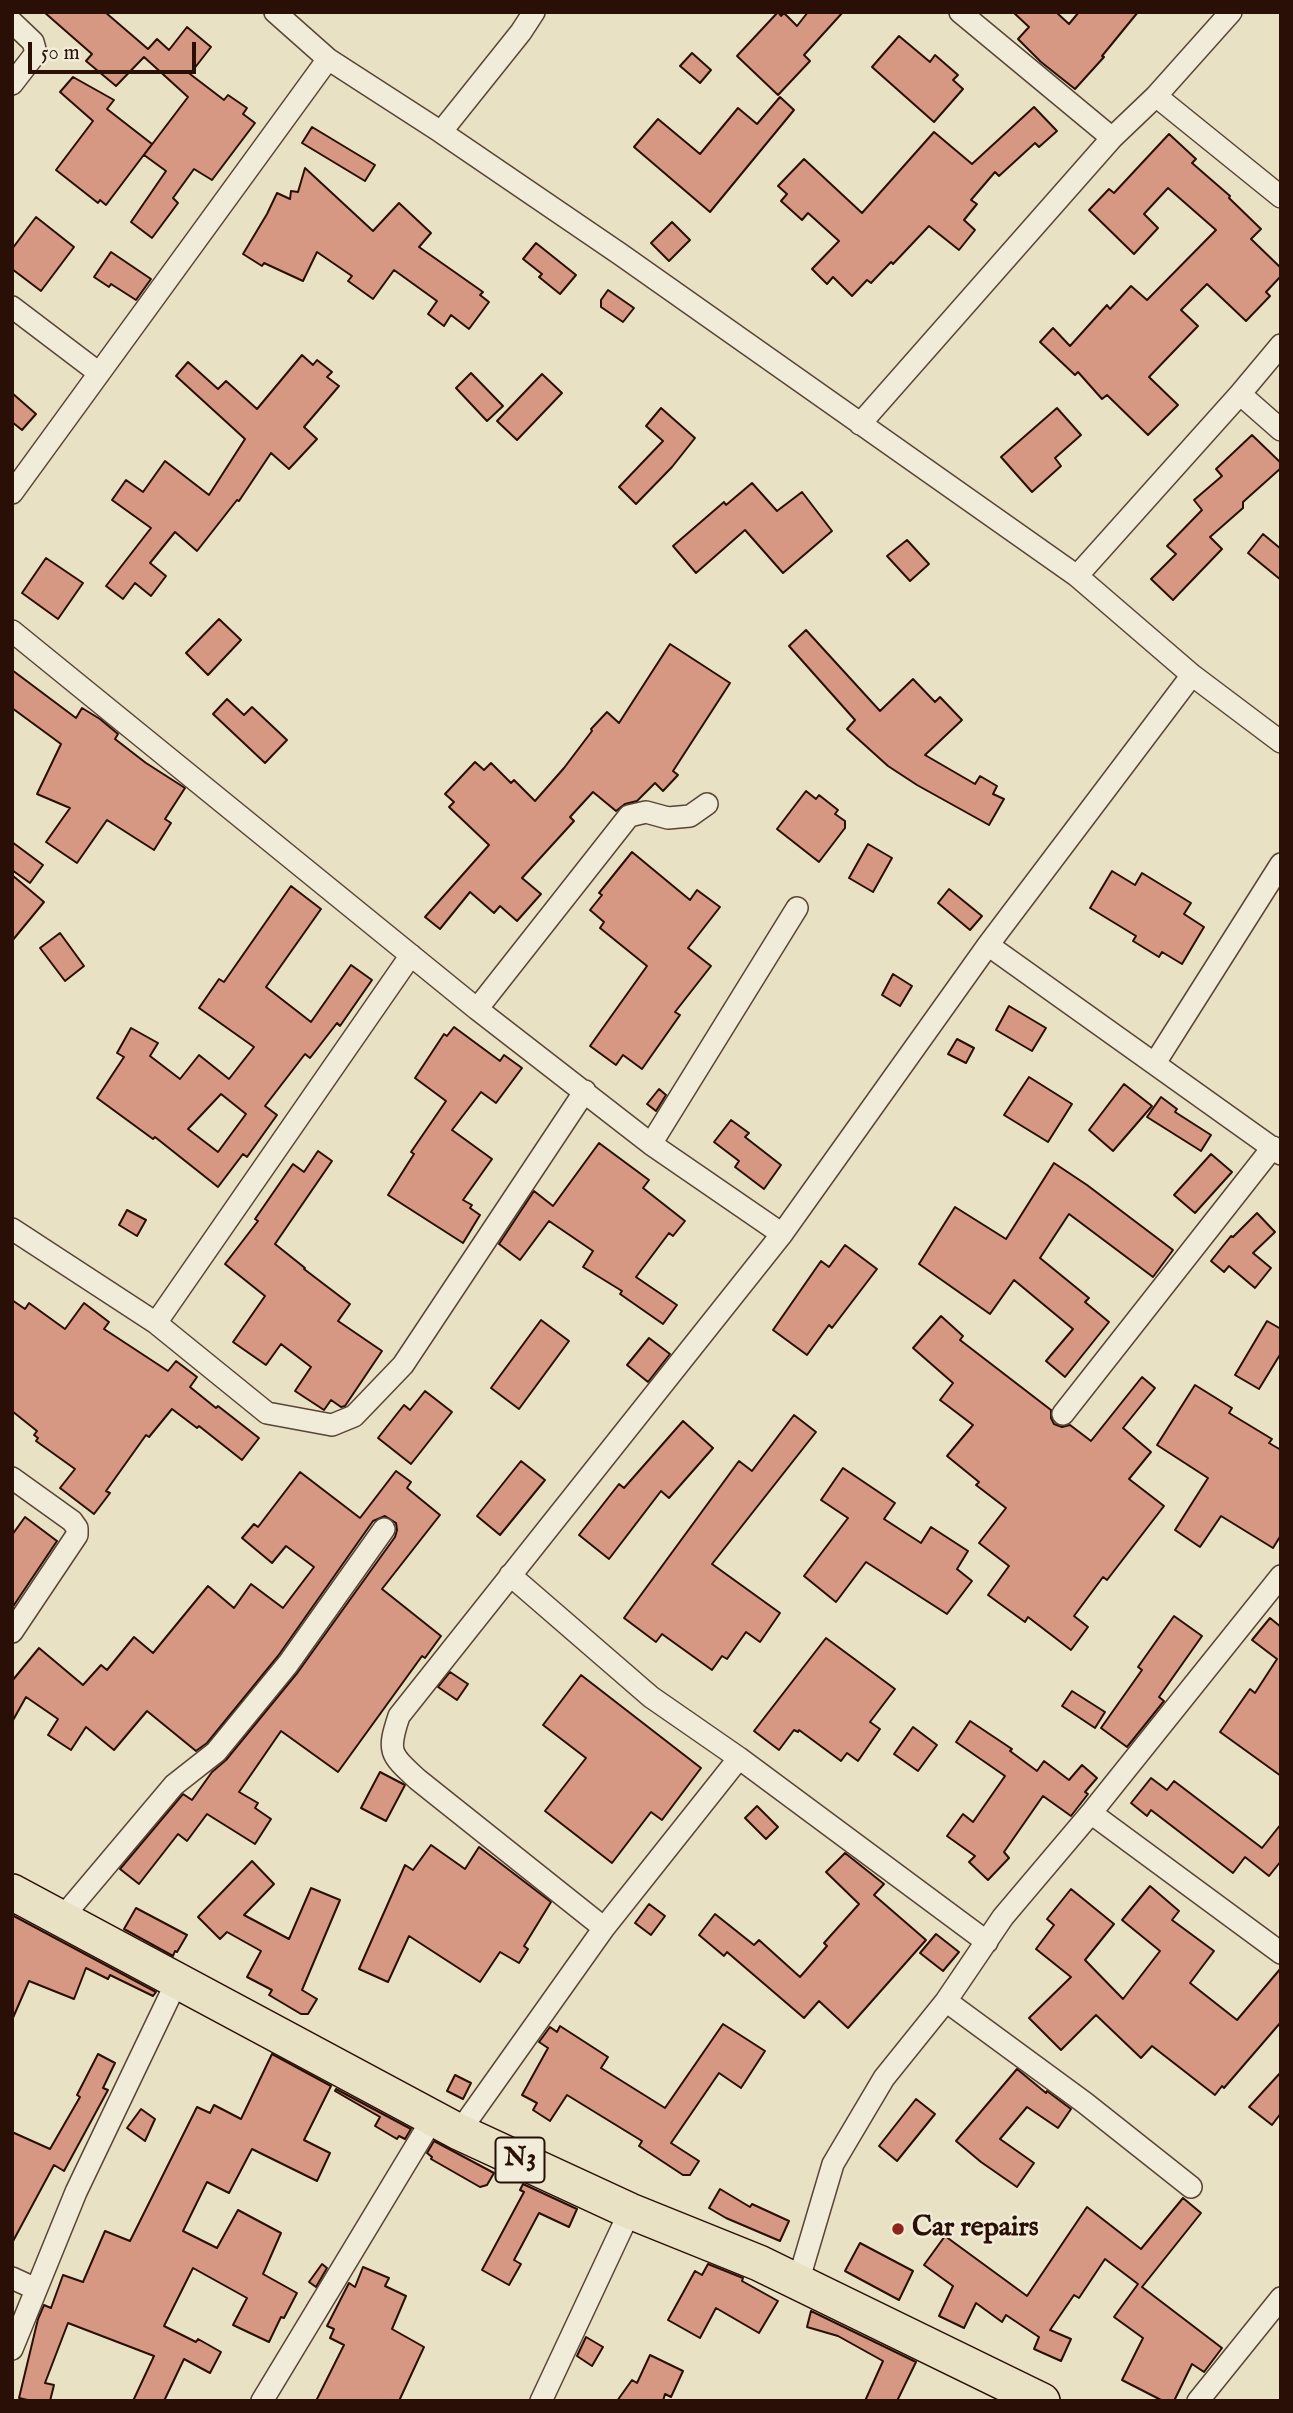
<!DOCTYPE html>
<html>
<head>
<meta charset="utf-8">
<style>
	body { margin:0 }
	#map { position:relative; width:1293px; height:2413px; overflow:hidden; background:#e9e1c4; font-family:"IM FELL English",serif }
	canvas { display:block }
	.frame { position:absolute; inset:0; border:14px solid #290f05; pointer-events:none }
	.scale { position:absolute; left:28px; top:42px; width:168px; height:32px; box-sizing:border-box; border:4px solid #290f05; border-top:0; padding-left:9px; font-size:21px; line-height:24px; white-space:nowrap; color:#290f05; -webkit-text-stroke:5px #f1ecd9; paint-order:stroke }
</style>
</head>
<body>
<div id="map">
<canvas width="1293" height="2413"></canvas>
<div class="frame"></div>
<div class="scale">50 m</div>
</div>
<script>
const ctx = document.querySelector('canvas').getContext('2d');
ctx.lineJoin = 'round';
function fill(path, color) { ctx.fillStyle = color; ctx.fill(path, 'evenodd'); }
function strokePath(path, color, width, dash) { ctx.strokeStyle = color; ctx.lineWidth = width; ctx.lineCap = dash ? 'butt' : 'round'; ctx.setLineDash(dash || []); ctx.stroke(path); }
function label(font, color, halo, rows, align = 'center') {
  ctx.font = font + ' "IM FELL English",serif'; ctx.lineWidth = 5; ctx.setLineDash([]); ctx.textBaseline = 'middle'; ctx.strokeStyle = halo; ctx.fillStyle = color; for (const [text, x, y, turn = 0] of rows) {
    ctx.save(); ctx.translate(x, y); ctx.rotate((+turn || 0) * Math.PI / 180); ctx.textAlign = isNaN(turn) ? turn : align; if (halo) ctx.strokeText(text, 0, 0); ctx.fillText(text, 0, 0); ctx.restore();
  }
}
const building = new Path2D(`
	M44 12H105L148 49 157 39 169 50 187 27 211 47 190 74 224 100 228 95 247 108 243 114 255 123 212 180 194 169 173 198 178 203 152 238 131 222 166 171 144 155 188 97 144 57 116 86 86 61 92 54Z
	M778 12 781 16 784 13 797 26 808 12H843L804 55 810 61 778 95 737 56Z
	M1013 12H1056L1069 24 1079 12H1138L1102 56 1104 57 1075 89 1041 62 1018 39 1029 27Z
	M899 36 930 62 935 55 958 75 953 80 963 89 934 122 872 67Z
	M692 53 711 70 700 83 680 66Z
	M73 77 114 100 107 109 152 144 106 205 100 200 98 203 56 170 93 121 60 92Z
	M780 97 794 110 710 212 634 147 658 119 700 154 738 108 757 124Z
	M1034 107 1057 131 1039 147 1035 143 999 176 995 172 971 200 977 204 964 220 975 230 959 250 929 226 893 264 891 262 871 283 867 280 852 296 833 277 827 284 812 269 839 241 808 213 802 220 781 201 787 194 778 186 804 159 862 213 934 132 972 164Z
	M312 127 375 165 365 181 302 143Z
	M1169 134 1196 159 1192 163 1230 196 1229 198 1261 229 1251 239 1281 268V276L1266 292 1270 296 1246 321 1207 284 1181 310 1198 326 1149 377 1178 405 1148 435 1107 395 1102 399 1078 372 1075 375 1040 342 1053 328 1070 346 1107 305 1110 309 1131 286 1147 300 1216 230 1168 188 1144 214 1158 228 1134 254 1089 210 1109 189 1114 193Z
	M305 168 373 231 399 203 431 233 419 247 483 292 480 295 489 302 469 329 451 315 444 326 428 314 437 301 394 270 373 299 348 281 352 276 317 252 303 281 264 263 262 266 243 254 267 214 277 193 290 199 291 191 298 192Z
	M36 217 74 247 41 291 12 269V249Z
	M672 222 690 240 669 261 651 243Z
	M536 243 576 275 560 294 539 277 542 274 523 259Z
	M111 252 151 279 136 300 111 284 109 287 94 277Z
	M608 290 634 308 623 322 601 307V300Z
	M302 355 313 365 317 360 332 372 327 377 339 386 304 427 317 439 289 469 271 453 239 501 237 500 197 551 175 532 150 563 166 576 151 596 135 583 123 599 106 586 151 528 112 500 126 480 143 492 165 461 209 495 245 439 176 376 188 362 218 389 226 381 257 409Z
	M471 373 503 406 487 421 456 388Z
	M542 374 562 393 517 440 497 421Z
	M12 393 36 414 22 430 12 422Z
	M661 408 695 438 672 467 636 504 619 487 663 441 646 426Z
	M1057 408 1081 435 1055 458 1061 466 1032 492 1001 457Z
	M1252 435 1281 463V468L1243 502V508L1210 537 1222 549 1173 600 1151 579 1176 554 1167 546 1202 510 1194 500 1222 476 1216 469Z
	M752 483 777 511 802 492 832 531 783 573 745 530 696 573 673 546 724 502 726 505Z
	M1263 534 1281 549V580L1248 553Z
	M907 540 929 564 910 581 887 556Z
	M46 558 83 583 58 619 22 593Z
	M219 619 241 640 208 675 186 653Z
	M806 630 880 711 913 679 935 702 940 697 962 720 925 755 975 784 980 776 997 786 993 794 1004 799 989 825 917 785 888 766 847 729 855 720 789 646Z
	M670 644 730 683 673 771 678 775 663 791 655 783 637 801 625 804 616 811 593 792 570 817 574 821 522 878 541 894 517 921 500 906 494 913 470 892 440 929 425 917 489 845 449 807 454 802 445 794 475 762 484 770 491 763 511 783 514 780 535 801 564 768 592 731 591 729 607 712 619 723Z
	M12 670 76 718 82 708 100 719 118 734 115 739 146 763 185 788 165 819 171 823 154 850 107 820 77 863 46 842 70 808 37 794 61 744 12 708Z
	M227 699 244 715 252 707 287 740 265 763 213 714Z
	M806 791 816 799 819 795 838 810 835 814 845 821V828L819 862 777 829Z
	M12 842 43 865 30 883 12 870Z
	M868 844 892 858 873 892 849 878Z
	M632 852 690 900 697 890 720 907 688 948 711 966 675 1012 680 1015 642 1069 623 1055 616 1065 590 1046 647 966 600 928 604 922 590 910 602 895 599 893Z
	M1112 871 1135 885 1142 873 1191 903 1184 914 1204 927 1182 964 1162 952 1159 957 1133 941 1136 936 1090 908Z
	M12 875 44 902 12 941Z
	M291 886 321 909 266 987 311 1022 351 965 372 980 340 1026 337 1023 310 1058 305 1054 265 1106 277 1115 247 1157 243 1154 218 1187 155 1137 153 1139 97 1098 124 1057 117 1053 131 1028 158 1043 150 1056 180 1079 199 1055 229 1079 254 1047 199 1008 219 979 224 982ZM221 1094 246 1114 218 1152 188 1129Z
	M949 889 982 916 970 930 938 903Z
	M60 933 84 966 65 981 40 948Z
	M893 974 912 986 900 1006 882 995Z
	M1009 1006 1046 1028 1032 1051 996 1030Z
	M454 1027 500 1061 504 1055 522 1068 496 1103 481 1092 452 1130 492 1159 463 1200 472 1205 470 1208 480 1215 463 1243 388 1195 414 1154 411 1152 446 1101 415 1078 444 1034 447 1036Z
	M957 1039 974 1048 966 1063 948 1054Z
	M1029 1077 1072 1104 1048 1142 1004 1115Z
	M1124 1084 1152 1106 1113 1151 1089 1130Z
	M659 1089 666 1095 656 1111 647 1104Z
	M1161 1097 1177 1109 1175 1112 1211 1135 1201 1151 1147 1117Z
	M731 1120 749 1133 745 1137 781 1165 764 1189 735 1167 739 1161 714 1142Z
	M599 1143 649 1180 643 1188 685 1221 673 1236 669 1233 636 1277 677 1305 663 1324 620 1294 622 1291 583 1267 593 1251 549 1221 520 1260 499 1244 534 1191 553 1206Z
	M318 1151 332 1161 275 1244 305 1268 304 1269 350 1304 338 1321 382 1351 345 1406 341 1407 331 1400 324 1410 295 1391 311 1367 281 1344 266 1365 233 1342 265 1296 225 1264 258 1221 255 1219 293 1164 304 1172Z
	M1211 1154 1232 1172 1195 1213 1174 1195Z
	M1054 1163 1087 1185 1173 1250 1153 1277 1069 1214 1040 1258 1089 1298 1085 1302 1109 1322 1065 1377 1046 1361 1073 1329 1014 1280 990 1314 919 1264 955 1207 1006 1239Z
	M127 1210 146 1220 137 1236 119 1225Z
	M1257 1213 1275 1232 1253 1253 1271 1268 1255 1288 1229 1266 1224 1272 1211 1261 1231 1236 1233 1237Z
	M845 1245 877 1269 832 1328 829 1325 807 1355 773 1330 821 1261 829 1267Z
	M12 1300 25 1309 29 1303 65 1329 84 1303 109 1322 104 1329 168 1371 176 1361 197 1377 190 1387 216 1408 218 1406 259 1438 242 1460 199 1426 197 1428 172 1409 149 1437 146 1435 106 1491 110 1493 94 1514 60 1488 75 1469 36 1441 38 1438 34 1435 37 1431 12 1411Z
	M941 1316 963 1336 960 1340 1051 1410V1418L1054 1424 1062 1427 1070 1425 1091 1441 1142 1377 1155 1388 1123 1428 1151 1452 1129 1479 1164 1506 1107 1580 1103 1577 1074 1616 1088 1627 1071 1650 1028 1617 1025 1622 988 1595 1009 1566 979 1543 1006 1508 976 1485 979 1482 947 1456 973 1425 940 1400 953 1383 913 1348Z
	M541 1320 569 1341 519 1409 491 1388Z
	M1267 1321 1281 1329V1353L1259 1389 1235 1375Z
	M649 1338 670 1354 648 1382 627 1365Z
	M1195 1385 1232 1408 1229 1413 1272 1439 1269 1443 1281 1450V1535L1273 1548 1221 1516 1200 1547 1175 1530 1208 1478 1157 1445Z
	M425 1391 452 1412 411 1464 378 1438 404 1405 410 1410Z
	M794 1415 816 1432 712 1564 780 1613 760 1642 746 1632 727 1659 722 1656 712 1670 662 1634 656 1642 624 1618 739 1461 752 1471Z
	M683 1421 713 1448 669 1498 661 1491 609 1559 579 1535 619 1484 624 1488Z
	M521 1461 545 1480 500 1535 477 1516Z
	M843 1468 895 1503 884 1519 921 1543 931 1527 968 1551 957 1569 972 1581 947 1614 866 1562 836 1602 804 1576 848 1518 821 1500Z
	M396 1471 411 1482 407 1488 440 1515 382 1589 441 1636 425 1658 422 1656 338 1772 281 1731 239 1792 258 1803 255 1808 271 1819 255 1844 207 1814 187 1841 178 1834 139 1884 120 1869 183 1794 192 1800 212 1772 226 1760 298 1672 395 1537 397 1530 396 1523 385 1516 373 1521 278 1656 207 1743 196 1751 147 1711 114 1750 86 1727 71 1750 48 1735 58 1719 26 1697 12 1722V1681L39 1648 83 1685 101 1665 107 1670 134 1637 153 1653 208 1586 234 1608 251 1584 283 1608 314 1567 286 1546 272 1563 242 1538 254 1524 258 1527 300 1472 360 1518Z
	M25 1517 57 1541 12 1608V1535Z
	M1174 1616 1202 1636 1159 1697 1164 1701 1127 1747 1101 1728 1142 1670 1138 1667Z
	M1270 1618 1281 1627V1776L1220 1732 1250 1689 1255 1693 1277 1659 1252 1640Z
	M826 1638 895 1689 870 1722 880 1729 858 1761 847 1753 841 1761 799 1730 798 1732 794 1730 779 1750 754 1731Z
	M450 1672 468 1684 457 1700 438 1687Z
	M581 1675 701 1768 662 1820 651 1812 612 1863 545 1811 586 1758 543 1725Z
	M1072 1691 1105 1712 1095 1728 1062 1706Z
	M970 1721 1012 1749 1010 1751 1037 1771 1044 1761 1069 1780 1082 1765 1097 1778 1085 1792 1088 1794 1071 1816 1043 1796 1004 1852 1009 1858 988 1880 969 1862 975 1856 947 1836 963 1814 973 1822 1005 1776 956 1742Z
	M913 1727 937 1745 918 1771 894 1754Z
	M380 1772 405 1785 386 1821 361 1808Z
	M1151 1778 1167 1790 1174 1781 1262 1848 1281 1824V1861L1269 1876 1245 1857 1233 1873 1151 1810 1147 1816 1131 1803Z
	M757 1806 778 1827 766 1839 745 1818Z
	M431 1845 465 1869 479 1847 551 1902 524 1946 528 1949 519 1963 500 1952 480 1982 409 1936 388 1982 359 1969 405 1865 413 1870Z
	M845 1853 884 1884 874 1895 926 1940 848 2028 819 2001 804 2018 727 1952 724 1956 699 1935 715 1914 754 1945 759 1940 800 1977 827 1946 824 1943 859 1904 826 1872Z
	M252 1861 274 1884 244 1915 289 1939 311 1888 340 1900 302 1990 317 1999 308 2014H301L269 1995 272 1990 247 1977 261 1951 227 1932 220 1939 198 1917Z
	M1150 1886 1179 1911 1172 1920 1214 1951 1190 1983 1237 2020 1281 1968V2022L1224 2088 1222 2086 1215 2095 1152 2046 1141 2058 1096 2015 1061 2050 1029 2018 1071 1977 1036 1949 1054 1925 1047 1919 1071 1889 1114 1924 1085 1960 1123 1999 1160 1951 1122 1920Z
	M649 1904 665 1916 651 1935 635 1923Z
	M136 1908 187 1935 177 1952 175 1951 173 1956 124 1929Z
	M12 1915 156 1992 153 1996 110 1975 108 1979 86 1968 74 1999 29 1981 12 2020Z
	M936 1934 959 1952 943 1971 920 1953Z
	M723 2024 765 2051 741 2088 719 2073 671 2143 699 2161 690 2175H683L639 2146 642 2141 567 2095 550 2121 533 2110 537 2103 522 2095 548 2048 539 2042 550 2027 557 2032 560 2026 608 2057 601 2068 665 2108Z
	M98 2054 115 2063 103 2088 108 2090 64 2171 54 2165 12 2243V2132L50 2149 80 2097 77 2095Z
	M272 2054 331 2086 304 2140 330 2153 317 2181 252 2149 229 2193 207 2182 183 2231 217 2248 238 2210 281 2233 263 2274 297 2293 284 2318 281 2317 269 2342 233 2325 247 2298 193 2268 164 2326 196 2342 198 2339 221 2352 210 2373 184 2359 164 2401H133L154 2356 68 2323 45 2383 54 2385 50 2401H32L19 2398 38 2319 44 2305 51 2308 63 2275 83 2282 105 2231 130 2241 197 2107 210 2113 214 2105 241 2119Z
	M1017 2069 1046 2093 1047 2091 1071 2109 1058 2128 1027 2107 1000 2139 1034 2163 1017 2187 981 2162 956 2141Z
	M1281 2072V2113L1272 2125 1249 2107Z
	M455 2075 471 2083 463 2099 447 2091Z
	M336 2089 411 2129 405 2139 399 2136 397 2139 375 2126 380 2117 335 2091Z
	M916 2099 935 2114 897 2161 879 2146Z
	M141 2109 155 2119 145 2141 127 2128Z
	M434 2141 494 2173 487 2185 480 2187 431 2159 432 2157 427 2153Z
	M523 2184 577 2209 569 2227 539 2213 514 2260 521 2264 509 2285 482 2270 524 2192 520 2190Z
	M720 2189 750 2207 752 2204 789 2221 780 2241 726 2218 709 2208Z
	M1183 2198 1201 2213 1142 2287 1222 2348 1204 2372 1192 2364 1174 2401H1163L1122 2380 1143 2338 1114 2317 1138 2284 1105 2259 1079 2298 1074 2295 1050 2330 1071 2339 1061 2361 1034 2349 1039 2337 1006 2315 1002 2322 976 2303 964 2328 939 2316 953 2286 924 2265 945 2236 1027 2296 1087 2207 1141 2249Z
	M860 2243 913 2271 899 2300 845 2271Z
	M322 2264 327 2268 316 2287 309 2282Z
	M708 2264 743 2278 742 2281 778 2301 759 2333 716 2308 700 2338 668 2320 695 2271 702 2275Z
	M363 2267 389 2278 385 2286 406 2296 392 2329 424 2347 399 2401H316L344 2345 330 2338 334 2329 327 2326 349 2283 355 2287Z
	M811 2311 916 2362 897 2401H865L883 2361 838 2336 807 2327Z
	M586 2337 603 2347 592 2366 577 2356Z
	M650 2355 683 2371 671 2397 665 2394 663 2401H617L632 2380 637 2383Z`);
const street = new Path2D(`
	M275 12 328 59 441 132 620 254 1077 576 1192 675 1281 742
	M960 12 1112 138
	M12 22 33 42 36 53 12 84
	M1156 96 1281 197
	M441 132 521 32 534 12
	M12 307 99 373
	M1240 394 1281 430
	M860 424 1112 138 1156 96 1231 12
	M12 493 328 59
	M1077 576 1240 394 1281 345
	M12 631 477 1009 651 1144 782 1234
	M988 945 1281 1154
	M477 1009 629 816 646 812 668 818 690 816 707 804
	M1155 1063 1281 864
	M651 1144 797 908
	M12 1229 156 1323 267 1413 332 1425 354 1416 403 1365 585 1091
	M156 1323 411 955
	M1063 1414 1273 1147
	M12 1478 72 1521 77 1528V1535L12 1632
	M510 1575 651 1697 739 1758 987 1942
	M1091 1813 1281 1953
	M61 1919 174 1785 216 1752 288 1664 384 1529
	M604 1928 417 1779C390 1754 387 1752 399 1716L782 1234 988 945 1192 675
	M946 2001 1085 2103 1191 2187
	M459 2132 604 1928 739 1758
	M12 2278 36 2289
	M798 2282 833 2164 884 2078 946 2001 1003 1917 1091 1813 1281 1576
	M12 2349 76 2192 177 1981
	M262 2401 433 2118
	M541 2401 630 2211
	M1198 2401 1281 2298`);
const primary = new Path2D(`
	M12 1892 459 2132 630 2211 759 2263 1042 2401`);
const markers = [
	[898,2229,7,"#8f2418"]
];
const shields = [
	[520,2160,49]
];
const shieldNames = [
	["N3",520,2160]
];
const poiNames = [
	["Car repairs",912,2229]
];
fill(building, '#d69783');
strokePath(building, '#290f05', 2);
strokePath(street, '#594435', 24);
strokePath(primary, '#290f05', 38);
strokePath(street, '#f1ecd9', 21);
strokePath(primary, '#e9e1c4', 35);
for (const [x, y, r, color] of markers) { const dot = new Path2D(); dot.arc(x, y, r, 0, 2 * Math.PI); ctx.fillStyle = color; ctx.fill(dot); strokePath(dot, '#f1ecd9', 2.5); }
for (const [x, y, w] of shields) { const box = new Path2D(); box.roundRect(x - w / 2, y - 22.5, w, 45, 5); ctx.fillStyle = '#f1ecd9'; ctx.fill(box); strokePath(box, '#290f05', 2); }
label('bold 26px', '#290f05', null, shieldNames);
label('bold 28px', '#290f05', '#f1ecd9', poiNames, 'left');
</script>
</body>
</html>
